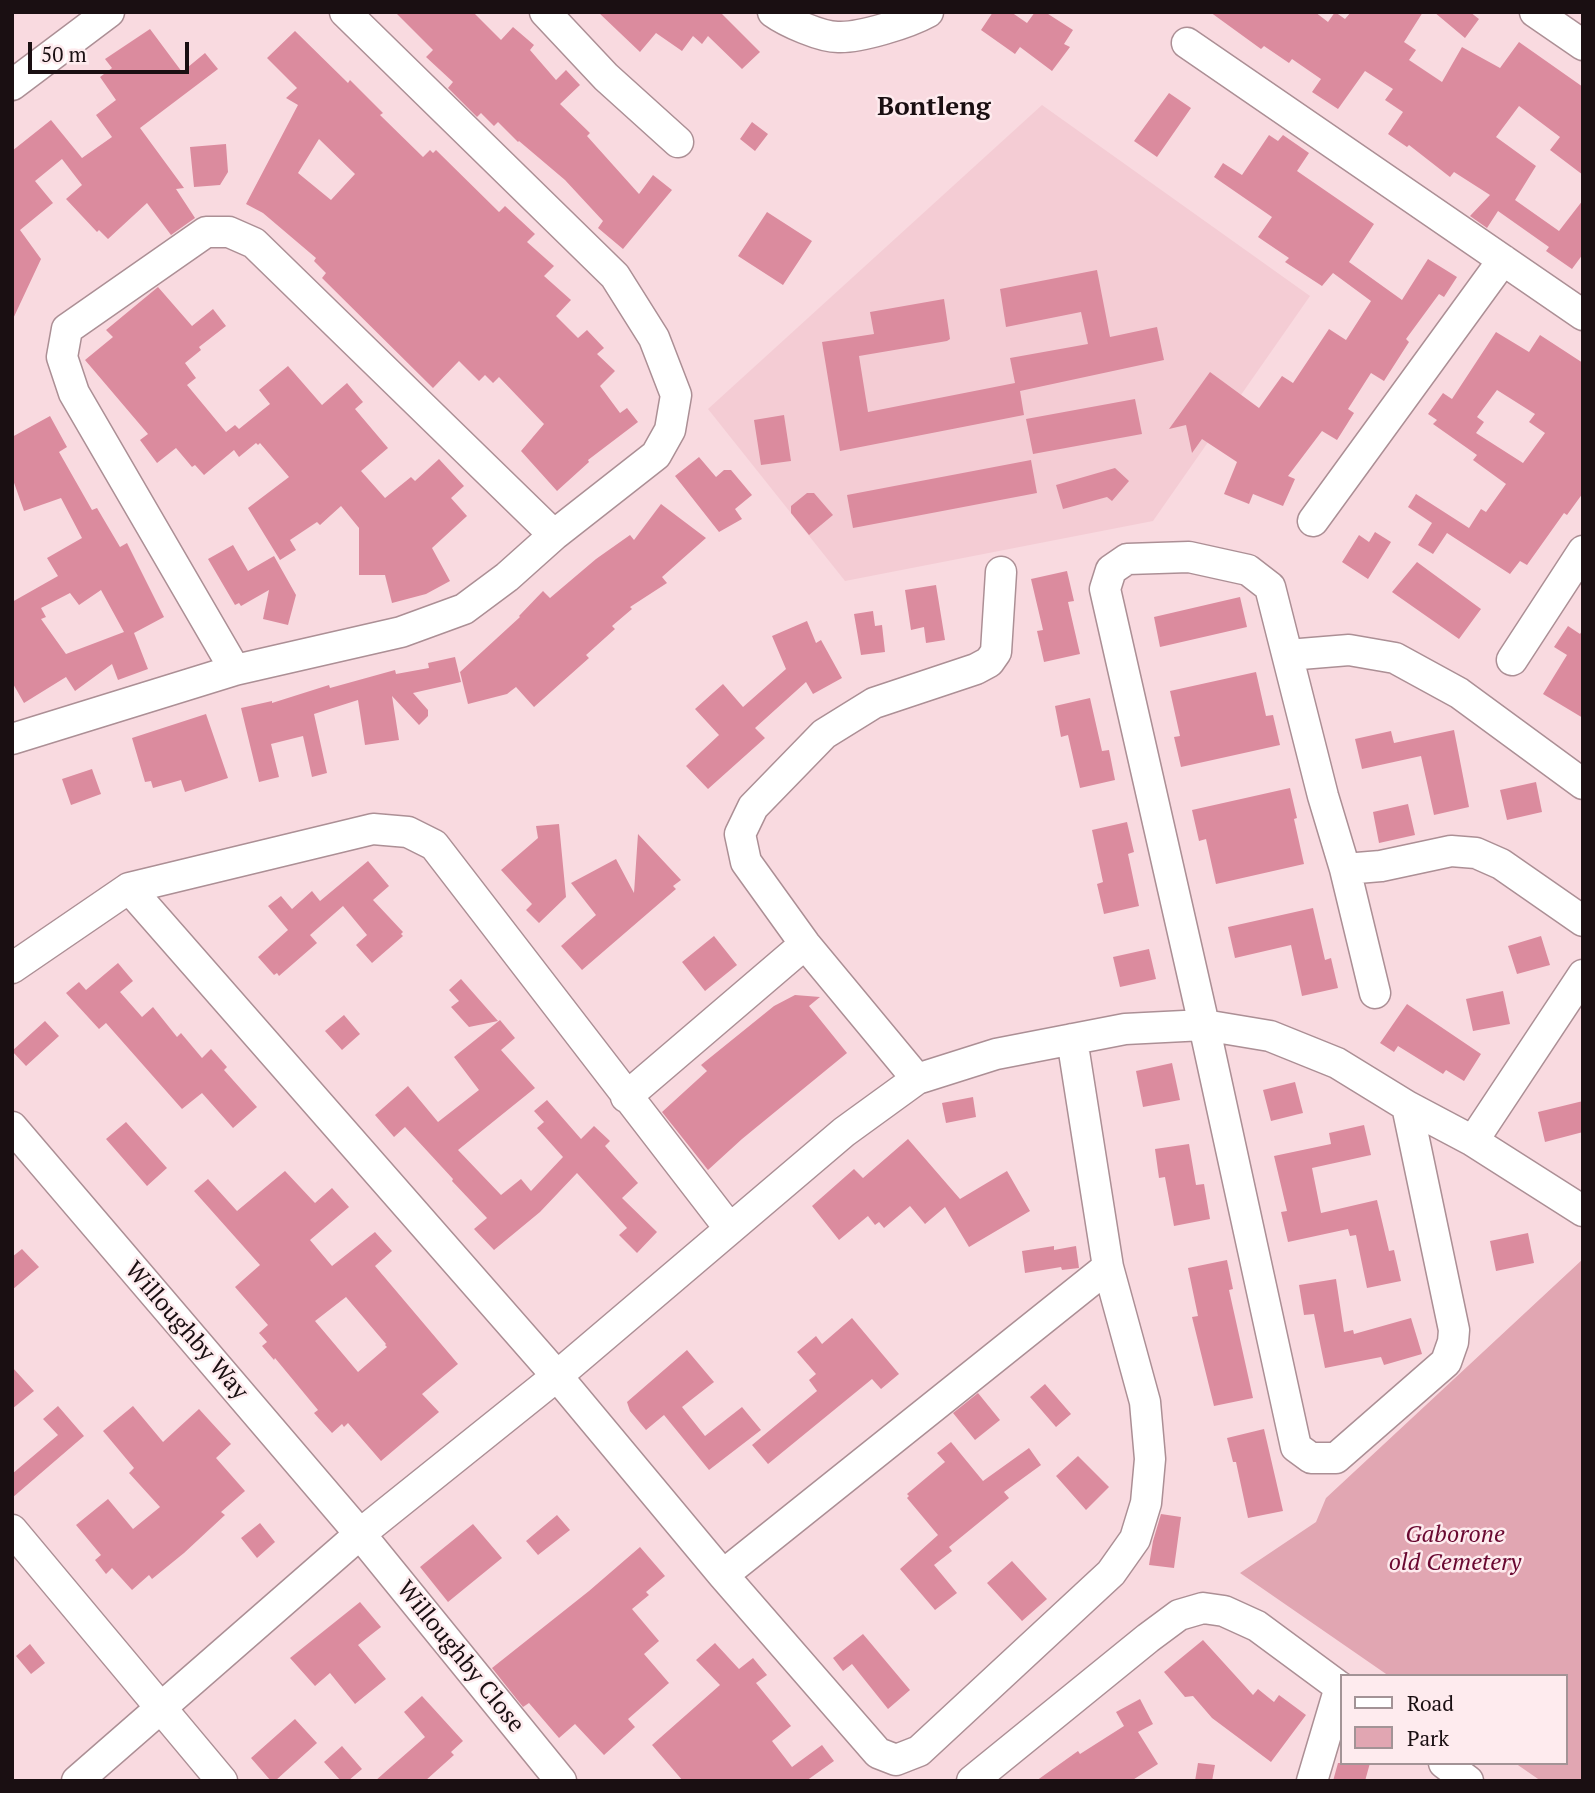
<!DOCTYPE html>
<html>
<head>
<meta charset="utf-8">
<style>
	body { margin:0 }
	#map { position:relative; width:1595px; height:1793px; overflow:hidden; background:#f9dae0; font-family:"PT Serif",serif }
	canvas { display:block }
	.frame { position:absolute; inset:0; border:14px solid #1a0f12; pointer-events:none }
	.legend { position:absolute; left:1340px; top:1674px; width:228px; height:91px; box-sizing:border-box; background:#feebee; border:2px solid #a39396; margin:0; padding:9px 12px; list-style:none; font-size:21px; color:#1a0f12 }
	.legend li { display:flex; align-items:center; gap:14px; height:35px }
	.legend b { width:35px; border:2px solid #a39396 }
	.scale { position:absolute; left:28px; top:42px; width:161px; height:32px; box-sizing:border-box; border:4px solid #1a0f12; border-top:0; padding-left:9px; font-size:21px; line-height:24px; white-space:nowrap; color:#1a0f12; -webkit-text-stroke:5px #feebee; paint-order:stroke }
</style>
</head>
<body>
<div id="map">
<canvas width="1595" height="1793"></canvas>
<div class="frame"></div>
<ul class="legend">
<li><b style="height:9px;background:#fff"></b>Road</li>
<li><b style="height:19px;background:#e1a6b2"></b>Park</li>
</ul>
<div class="scale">50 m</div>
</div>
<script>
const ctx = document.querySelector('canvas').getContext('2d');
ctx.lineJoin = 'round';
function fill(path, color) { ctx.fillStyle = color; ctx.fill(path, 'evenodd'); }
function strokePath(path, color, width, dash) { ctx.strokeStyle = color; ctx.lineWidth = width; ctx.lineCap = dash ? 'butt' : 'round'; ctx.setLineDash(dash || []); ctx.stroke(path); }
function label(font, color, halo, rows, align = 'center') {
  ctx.font = font + ' "PT Serif",serif'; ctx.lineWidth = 5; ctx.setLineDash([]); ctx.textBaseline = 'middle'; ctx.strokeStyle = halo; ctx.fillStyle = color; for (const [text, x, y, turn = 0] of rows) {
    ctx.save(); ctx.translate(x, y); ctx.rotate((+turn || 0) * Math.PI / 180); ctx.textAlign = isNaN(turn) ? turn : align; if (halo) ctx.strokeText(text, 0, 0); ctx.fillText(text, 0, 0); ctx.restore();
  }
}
const built = new Path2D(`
	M1042 105 1310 296 1153 521 845 581 708 409Z`);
const green = new Path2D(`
	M1583 1259V1781H1541L1515 1763H1565V1676H1389L1240 1573 1316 1522 1326 1498Z`);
const building = new Path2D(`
	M395 12H473L501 40 513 27 534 45 530 50 556 80 566 70 580 85 560 104 590 133 587 136 639 194 653 175 672 190 623 249 598 228 603 221 565 180 519 141 518 142 498 122 494 126 481 113 477 117 448 88 453 82 426 57 433 50Z
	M598 12H720L760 52 742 69 708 36 702 44 693 36 682 51 656 33 640 52Z
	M993 12H1011L1027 23 1035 12H1045L1073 30 1064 44 1070 47 1052 71 1020 47 1015 54 981 30Z
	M1210 12H1315L1328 22 1335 12 1345 19 1351 12H1423L1404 42 1416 50 1409 60 1442 82 1462 47 1500 68 1519 42 1583 87V175L1550 150 1560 137 1519 106 1496 137 1536 166 1515 200 1559 231 1583 200V254L1572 269 1546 251 1549 247 1498 211 1487 228 1470 216 1490 195 1454 172 1450 177 1409 145 1407 147 1388 134 1403 112 1385 100 1393 89 1365 71 1338 109 1312 92 1321 79 1292 59 1289 63 1264 46 1261 49Z
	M1434 12H1470L1479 19 1465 38Z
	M150 29 182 72 205 53 218 69 140 128 184 188 176 189 195 218 171 235 147 203 108 239 99 230 97 232 66 199 82 185 62 159 35 181 53 203 20 230 41 259 12 321V151L51 120 82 158 112 137 96 115 116 100 100 77 112 68 105 59Z
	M295 31 348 83 350 80 383 113 380 115 423 157 430 150 433 153 436 150 499 212 505 206 535 234 527 242 554 266 544 276 571 300 556 316 578 338 587 330 604 348 597 354 615 371 600 386 620 413 627 408 638 422 588 460 589 462 557 491 521 451 544 424 499 377 493 383 485 375 479 381 459 361 433 388 322 278 326 273 314 261 316 258 263 213 246 204 298 105 286 98 297 88 267 58ZM319 139 355 174 331 200 298 173Z
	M1169 93 1191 108 1157 157 1134 141Z
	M752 122 768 134 755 151 740 139Z
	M1269 135 1278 141 1283 135 1309 153 1297 171 1374 224 1349 262 1402 300 1428 259 1457 277 1444 297 1439 294 1406 339 1409 342 1384 381 1371 373 1348 409 1354 413 1337 440 1322 431 1288 476 1295 479 1283 506 1253 494 1249 504 1224 494 1237 462 1202 439 1192 453 1186 425 1169 429 1210 372 1259 408 1282 376 1293 383 1329 329 1346 340 1371 301 1333 273 1322 286 1285 262 1289 258 1258 237 1272 217 1214 177 1223 163 1242 175Z
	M226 144 228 172 220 185 194 187 190 147Z
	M767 212 812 241 783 285 738 256Z
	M1097 270 1110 337 1157 327 1164 360 1020 391 1024 415 840 451 822 342 874 334 870 312 944 299 950 339 947 341 859 356 868 412 1015 383 1010 358 1088 344 1081 312 1006 327 1000 289Z
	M158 287 192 326 213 309 226 326 199 347 201 350 185 363 196 378 187 385 226 432 235 425 239 429 270 404 259 390 288 366 322 405 347 383 363 402 355 409 388 448 361 471 385 498 411 477 415 481 439 459 464 486 451 498 467 516 432 548 450 581 426 594 392 603 385 575H359V528L341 506 320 525 317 522 290 540 296 550 280 560 248 508 289 477 260 443 258 445 256 443 239 457 234 450 204 475 195 465 192 467 176 448 157 463 140 440 148 434 85 360 113 337 106 330Z
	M1496 332 1529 352 1540 335 1583 363V493L1567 515 1564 513 1527 565 1520 561 1510 574 1447 533 1433 554 1418 545 1432 523 1408 507 1416 494 1469 528 1481 509 1486 512 1506 484 1473 460 1477 455 1433 424 1437 420 1428 414 1443 393 1452 399ZM1497 390 1535 414 1529 422 1545 433 1523 463 1476 433 1484 422 1477 417Z
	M1135 399 1142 434 1033 454 1026 419Z
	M784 415 791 461 761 465 754 420Z
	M50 416 67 447 59 452 92 510 97 508 120 547 127 543 164 617 134 633 148 669 118 680 112 664 75 691 66 677 24 703 12 682V602L58 576 47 558 82 538 61 498 24 511 12 477V437ZM101 590 124 632 66 654 41 619 46 617 41 608 70 593 79 605Z
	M699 457 716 477 724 470H731L752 495 735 509 742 519 719 532 675 476Z
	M1031 460 1037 493 853 528 847 495Z
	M1115 468 1129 481 1112 501 1107 497 1063 509 1056 485Z
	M807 493H814L833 515 809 535 791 513V506Z
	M661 504 706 538 662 577 667 583 630 607 632 609 612 626 615 629 586 655 589 658 534 707 516 687 507 694 468 704 460 672 520 617 519 616 543 591 550 598 596 559 630 535 634 540Z
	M1375 532 1391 542 1368 579 1342 562 1359 535 1369 542Z
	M233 545 248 571 274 556 296 595 288 625 263 619 269 590 241 606 239 603 235 605 208 559Z
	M1417 562 1481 609 1459 639 1392 592Z
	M1067 571 1074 601 1068 602 1080 654 1044 662 1037 631 1043 630 1031 579Z
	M936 585 945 640 926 643 924 627 911 630 905 590Z
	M1240 597 1247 627 1160 647 1154 617Z
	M873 611 875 626 882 625 885 652 861 655 854 614Z
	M807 621 816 643 821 640 842 678 813 694 806 682 755 728 765 738 708 789 686 766 719 735 695 709 723 684 743 707 786 669 772 636Z
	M1568 626 1580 634 1583 629V718L1543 694 1567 655 1554 647Z
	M455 657 461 682 413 693 428 710V716L419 725 392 696 399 740 365 745 358 700 314 714 327 773 312 777 303 736 271 744 279 777 259 782 241 708 272 701V703L329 685 330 688 395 670 396 674 429 668 428 663Z
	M1256 672 1266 716 1273 715 1280 745 1181 767 1174 737 1180 736 1170 691Z
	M1090 698 1102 751 1109 750 1115 780 1080 788 1068 735 1061 737 1055 706Z
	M206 714 228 778 185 792 181 780 153 788 151 781 145 782 132 738Z
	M1454 730 1469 807 1434 815 1421 756 1362 769 1355 739 1391 731 1394 743Z
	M92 769 101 794 71 805 62 779Z
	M1536 782 1542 812 1507 820 1500 790Z
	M1290 788 1297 818 1294 819 1304 864 1216 884 1206 839 1199 841 1192 810Z
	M1408 804 1415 835 1379 843 1373 812Z
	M1127 822 1134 852 1128 854 1139 906 1104 914 1097 884 1103 882 1092 830Z
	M559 824 566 897 539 923 526 910 532 904 501 870 538 838 536 826Z
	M638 834 681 880 673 886 676 889 582 970 561 946 596 915 571 883 616 859 634 893Z
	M368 861 389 886 373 900 403 932 401 934 403 936 372 963 356 945 367 935 343 906 310 935 317 943 279 976 277 973 274 975 258 957 288 930 268 906 281 896 292 909 312 891 320 901Z
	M1313 908 1325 960 1331 958 1338 988 1302 996 1291 945 1235 958 1228 927Z
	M714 936 737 965 705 991 682 962Z
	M1541 936 1550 965 1517 974 1508 946Z
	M1149 949 1156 979 1120 987 1113 957Z
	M118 963 133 981 120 992 142 1017 153 1007 177 1037 181 1033 202 1058 211 1049 227 1067 224 1070 257 1107 233 1128 202 1093 182 1109 106 1023 99 1029 66 993 79 982 86 990Z
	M461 979 498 1021 469 1027 451 1007 459 1001 449 990Z
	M1503 991 1510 1024 1473 1031 1466 999Z
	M795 995 820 997 809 1006 847 1053 742 1139 708 1170 662 1112 707 1071 701 1065 774 1006Z
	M1407 1004 1481 1054 1464 1081 1446 1070 1443 1074 1398 1046 1394 1052 1380 1043Z
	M344 1015 360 1034 342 1050 325 1031Z
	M500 1020 515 1038 501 1050 535 1088 458 1150 501 1195 521 1179 531 1191 563 1157 537 1128 544 1122 534 1111 547 1100 581 1139 594 1126 610 1141 605 1146 638 1183 622 1198 657 1232 637 1253 619 1235 627 1228 577 1173 540 1212 494 1250 474 1229 487 1218 452 1181 453 1179 405 1127 394 1137 375 1115 408 1086 438 1122 479 1090 454 1057Z
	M45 1021 59 1036 26 1066 12 1051Z
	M1172 1063 1180 1100 1143 1107 1136 1071Z
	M1295 1082 1303 1113 1271 1121 1263 1090Z
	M973 1097 976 1117 946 1123 942 1103Z
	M1583 1101V1132L1545 1142 1538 1112Z
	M126 1122 167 1168 147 1186 106 1139Z
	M1364 1125 1371 1155 1312 1168 1321 1213 1377 1200 1389 1251 1394 1250 1401 1281 1367 1288 1356 1235 1350 1236 1348 1229 1288 1242 1281 1212 1287 1211 1274 1156 1331 1144 1329 1133Z
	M908 1139 960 1199 1007 1171 1030 1211 969 1247 945 1207 925 1224 910 1206 884 1228 879 1222 875 1225 868 1216 839 1240 812 1206 854 1169 863 1178Z
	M1189 1144 1196 1185 1204 1184 1210 1219 1174 1226 1165 1177 1159 1178 1155 1149Z
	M285 1171 315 1203 332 1188 349 1207 310 1240 332 1266 375 1232 392 1251 375 1266 458 1364 422 1394 439 1412 381 1461 348 1423 344 1427 342 1424 332 1433 314 1413 318 1410 275 1358 274 1360 262 1346 267 1342 259 1333 268 1325 235 1287 260 1265 194 1191 208 1179 237 1211ZM346 1297 386 1344 385 1345 387 1347 358 1372 315 1321Z
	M1528 1233 1534 1263 1496 1271 1490 1241Z
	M1054 1246V1250L1076 1246 1079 1268 1062 1270 1061 1267 1025 1273 1022 1251Z
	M22 1249 39 1267 12 1290V1257Z
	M1227 1260 1233 1289 1229 1290 1253 1398 1214 1406 1192 1317 1198 1316 1188 1268Z
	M1336 1279 1344 1332 1353 1330 1354 1334 1411 1318 1422 1354 1384 1365 1381 1357 1325 1368 1314 1314 1304 1315 1299 1285Z
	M852 1318 899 1374 881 1389 872 1379 768 1464 752 1445 817 1391 809 1380 816 1374 797 1352 816 1336 822 1344Z
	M687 1350 714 1382 682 1407 705 1436 742 1407 761 1430 709 1470 664 1415 646 1430 630 1411 627 1402Z
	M12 1367 34 1391 12 1409Z
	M1045 1384 1071 1414 1056 1427 1030 1397Z
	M978 1393 1000 1420 975 1440 953 1413Z
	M58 1406 84 1436 12 1498V1474L58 1435 43 1419Z
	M133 1406 163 1442 199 1409 231 1444 216 1458 245 1491 221 1512 225 1515 184 1553 152 1579 149 1575 132 1590 112 1568 106 1574 95 1560 101 1555 76 1525 108 1499 133 1529 160 1507 129 1473 134 1468 103 1431Z
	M1264 1429 1283 1511 1248 1518 1236 1462H1233L1227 1438Z
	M951 1442 983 1481 1029 1448 1041 1465 1004 1492 1009 1498 949 1547 952 1551 934 1565 957 1593 935 1610 900 1569 938 1535 907 1498 909 1496 907 1494 945 1462 937 1453Z
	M1078 1456 1109 1487 1086 1510 1056 1476Z
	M1161 1514 1181 1517 1174 1568 1149 1565 1153 1541Z
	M557 1515 570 1530 538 1555 526 1541Z
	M260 1523 275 1542 257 1558 241 1538Z
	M473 1524 502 1558 448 1602 420 1567Z
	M640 1547 665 1576 646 1592 649 1595 632 1609 659 1641 644 1654 669 1683 628 1719 635 1727 604 1755 575 1724 559 1738 529 1703 523 1707 492 1668 589 1591Z
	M1012 1561 1047 1599 1022 1621 987 1583Z
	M360 1602 381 1627 358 1645 386 1679 355 1704 330 1673 315 1686 290 1658Z
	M863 1634 910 1690 888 1709 852 1664 843 1671 833 1658Z
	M1203 1640 1253 1695 1258 1689 1274 1702 1279 1695 1306 1715 1271 1762 1212 1718 1193 1696 1185 1697 1164 1672Z
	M715 1643 739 1669 753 1658 767 1675 756 1683 791 1726 772 1741 792 1767 822 1745 834 1761 806 1781H683L652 1745 720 1685 696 1660Z
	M30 1644 45 1663 31 1674 16 1656Z
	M422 1696 463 1741 451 1752 454 1755 425 1781H375L425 1737 404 1712Z
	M1140 1699 1153 1724 1138 1732 1158 1764 1131 1781H1036L1078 1751 1080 1754 1124 1726 1116 1712Z
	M295 1719 317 1743 275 1781H271L251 1758Z
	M342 1746 362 1769 348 1781H341L324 1762Z
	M1198 1763 1215 1765 1212 1781H1195Z
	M1338 1763H1370L1365 1781H1333Z`);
const minor = new Path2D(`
	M545 12 606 77 678 142
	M773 12C787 22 821 37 838 37 860 38 908 23 928 12
	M1535 12 1583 45
	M1187 43 1583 315
	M12 85 109 12
	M1313 521 1503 260
	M1288 655 1349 650 1395 658 1459 693 1583 784
	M1512 660 1583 551
	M235 670 74 393 62 357 67 329 206 232H229L254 243 554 535
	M12 739 235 670 401 632 464 609 507 577 554 535 656 455 670 430 676 395 654 338 615 276 345 12
	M1345 869 1381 866 1451 851 1476 853 1501 864 1583 921
	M129 888 557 1376 723 1575 878 1753 896 1760 919 1751 1111 1573 1135 1539 1146 1503 1150 1459 1145 1402 1108 1267
	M12 968 129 888 373 829 408 832 434 845 730 1229
	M1375 993 1345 869 1323 796 1270 587 1248 570 1189 557 1127 559 1111 570 1105 589 1204 1025 1296 1447 1311 1458H1336L1446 1362 1453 1342 1454 1330 1407 1106
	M917 1079 805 944 746 862 740 834 753 807 824 734 874 703 976 669 989 662 996 652 1001 572
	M626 1097 805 944
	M12 1127 360 1534 561 1781
	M1473 1141 1583 975
	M12 1530 222 1781
	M723 1575 1108 1267 1072 1039
	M1444 1763 1468 1781
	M77 1781 360 1534 557 1376 844 1132 917 1079 996 1054 1125 1029 1204 1025 1270 1036 1337 1063 1407 1106 1473 1141 1583 1211
	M972 1781 1148 1638 1179 1615 1203 1608 1224 1611 1257 1626 1341 1688
	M1312 1781 1340 1687`);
const streetNames = [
	["Willoughby Way",186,1331,49],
	["Willoughby Close",460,1657,51]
];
const parkNames = [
	["Gaborone",1455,1535],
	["old Cemetery",1455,1563]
];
const neighbourhoodNames = [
	["Bontleng",934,108]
];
fill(built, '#f4ccd4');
fill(green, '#e1a6b2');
fill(building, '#db8b9e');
strokePath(minor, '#ac8f95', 33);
strokePath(minor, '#fff', 30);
label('24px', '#1a0f12', '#feebee', streetNames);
label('italic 24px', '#690730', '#feebee', parkNames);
label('bold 26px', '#1a0f12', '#feebee', neighbourhoodNames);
</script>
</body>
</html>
